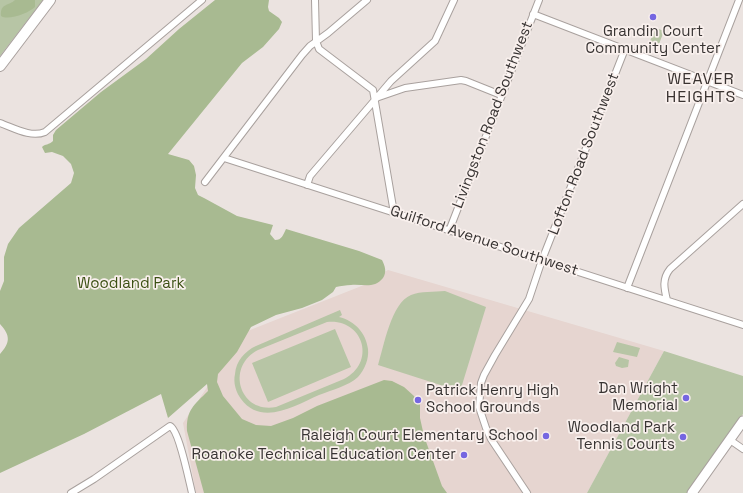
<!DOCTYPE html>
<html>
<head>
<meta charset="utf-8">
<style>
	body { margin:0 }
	canvas { display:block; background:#ebe3e0 }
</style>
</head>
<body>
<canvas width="743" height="493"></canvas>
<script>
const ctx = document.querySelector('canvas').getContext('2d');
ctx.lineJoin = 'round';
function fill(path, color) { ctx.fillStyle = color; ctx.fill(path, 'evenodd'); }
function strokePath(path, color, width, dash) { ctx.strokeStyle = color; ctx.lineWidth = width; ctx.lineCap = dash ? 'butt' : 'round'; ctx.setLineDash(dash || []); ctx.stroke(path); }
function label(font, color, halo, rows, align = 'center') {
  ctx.font = font + ' "Space Grotesk",sans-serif'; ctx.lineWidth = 3.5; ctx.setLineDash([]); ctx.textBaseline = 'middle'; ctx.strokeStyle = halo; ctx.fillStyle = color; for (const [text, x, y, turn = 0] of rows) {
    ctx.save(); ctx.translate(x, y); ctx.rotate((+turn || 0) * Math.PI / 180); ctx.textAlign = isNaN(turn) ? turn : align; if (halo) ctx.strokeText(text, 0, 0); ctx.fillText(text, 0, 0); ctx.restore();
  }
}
const built = new Path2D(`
	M388 270 664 351 587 493H196L183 423 214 377 240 334 364 285Z`);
const green = new Path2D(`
	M0 0H43L0 56Z
	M656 28 664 31 659 44 650 41Z
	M445 291 486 307 462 385 456 390 378 365C384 346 391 303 411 295 421 291 434 292 445 291Z
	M340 310 342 315 339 317C355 321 366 333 368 349 369 359 365 369 358 377 348 386 332 390 319 395 296 405 262 427 241 399 236 392 233 383 235 374 236 361 245 351 256 346ZM327 322C363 318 377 362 344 379L276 407C240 414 225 367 258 350Z
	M335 329 351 367 268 402 252 363Z
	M617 342 640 348 637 357 613 352Z
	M664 351 743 376V414L688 493H587Z
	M619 357 629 360 628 367 622 368 616 366 615 363Z`);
const forest = new Path2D(`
	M15 0H35V7C29 13 8 21 1 16 0 3 9 6 15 0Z
	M215 0H269L268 7 269 11 279 18 282 22 279 29 263 47 242 63 168 154 189 160 194 166 196 175 195 188 198 195 204 198 237 216 273 225 270 234 275 240C282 240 283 235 286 229L359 251 382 260C385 266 387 272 383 278 374 289 364 284 351 285 346 285 341 286 336 287L333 292 322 300 302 308 276 315 251 327 237 352 218 374 217 382 223 396 242 419 256 425 271 426 293 418 317 406 384 380 392 381 404 387 414 396 420 405V418L424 436 442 486 447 493H204L187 431C186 410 194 405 208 391L207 384 168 418 161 394 84 434 0 473V354C10 343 11 336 0 324V291L4 281V257L8 244 19 228 71 183 74 173 71 164 63 156 52 152 45 153 42 147C45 144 49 145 53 141V135L56 130 101 92 146 59 179 29Z`);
const street = new Path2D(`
	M315 0 316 41 319 49 373 90 394 213
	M533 14 743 95
	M376 98 405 88 461 80 466 81 501 95
	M0 123C14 128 31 138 45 132L202 0
	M224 158 743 325
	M205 182 302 55 310 46 328 33 367 0
	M307 185 310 176 391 81 435 41 454 0
	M449 231 539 0
	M627 288 739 0
	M667 300C664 288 662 279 670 269L743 204
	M730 440 743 449
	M71 493 94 479 170 426C179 430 189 481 192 493
	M527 493 491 439 486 428 479 407 481 383 484 375 495 355 529 299 542 260 625 49`);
const secondary = new Path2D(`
	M692 493 743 421`);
const primary = new Path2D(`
	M0 66 50 0`);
const markers = [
	[653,17,4,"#7566e1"],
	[686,398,4,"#7566e1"],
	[418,400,4,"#7566e1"],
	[546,436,4,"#7566e1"],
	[683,437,4,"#7566e1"],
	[464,455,4,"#7566e1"]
];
const poiNames = [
	["Grandin Court",653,32,"center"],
	["Community Center",653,49,"center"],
	["Dan Wright",678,389],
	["Memorial",678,406],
	["Patrick Henry High",426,391,"left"],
	["School Grounds",426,408,"left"],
	["Woodland Park",675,428],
	["Tennis Courts",675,445],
	["Raleigh Court Elementary School",538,436],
	["Roanoke Technical Education Center",456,455]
];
const streetNames = [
	["Livingston Road Southwest",493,115,-69],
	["Lofton Road Southwest",584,154,-69],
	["Guilford Avenue Southwest",484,241,18]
];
const parkNames = [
	["Woodland Park",131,284]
];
const neighbourhoodNames = [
	["WEAVER",701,80],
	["HEIGHTS",701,98]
];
fill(built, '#e6d5d0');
fill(green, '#b7c5a5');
fill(forest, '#a8ba91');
strokePath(street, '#a9a19e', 8);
strokePath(secondary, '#a9a19e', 11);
strokePath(primary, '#a9a19e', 12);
strokePath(street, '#fff', 6);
strokePath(secondary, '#fff', 9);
strokePath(primary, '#fff', 10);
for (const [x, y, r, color] of markers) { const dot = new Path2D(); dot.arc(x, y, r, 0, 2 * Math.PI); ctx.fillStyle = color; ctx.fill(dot); strokePath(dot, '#f9f0ed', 1.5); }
label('15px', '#383433', '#f9f0ed', poiNames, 'right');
label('15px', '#383433', '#f9f0ed', streetNames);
label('15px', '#3b5013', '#f9f0ed', parkNames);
ctx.letterSpacing = '1px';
label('16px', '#3a3331', '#f9f0ed', neighbourhoodNames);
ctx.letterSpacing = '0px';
</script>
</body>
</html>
